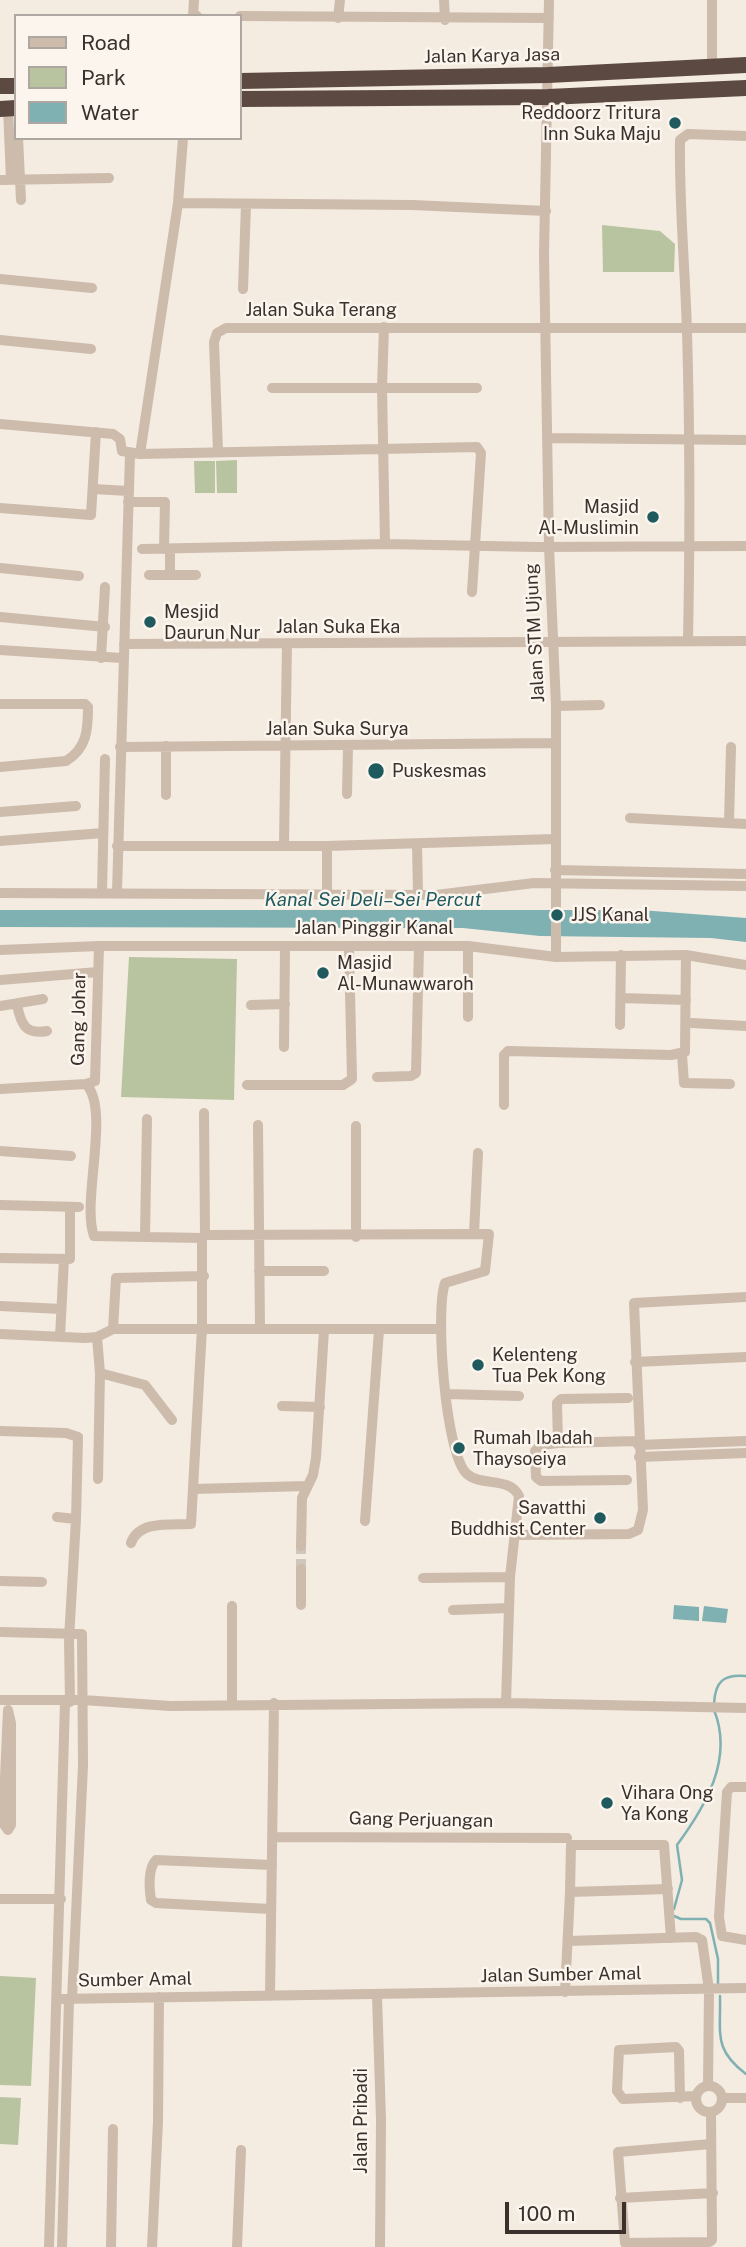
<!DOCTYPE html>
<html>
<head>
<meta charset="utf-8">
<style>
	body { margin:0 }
	#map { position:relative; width:746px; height:2247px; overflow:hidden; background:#f4ebe1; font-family:"Public Sans",sans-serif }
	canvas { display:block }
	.legend { position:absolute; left:14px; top:14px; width:228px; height:126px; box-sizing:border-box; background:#fbf5ee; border:2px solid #aea6a0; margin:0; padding:9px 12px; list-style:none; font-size:21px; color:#3b302b }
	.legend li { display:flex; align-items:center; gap:14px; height:35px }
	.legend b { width:35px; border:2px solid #aea6a0 }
	.scale { position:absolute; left:505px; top:2202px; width:121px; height:32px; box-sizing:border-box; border:4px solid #3b302b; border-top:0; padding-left:9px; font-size:21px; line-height:24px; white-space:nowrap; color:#3b302b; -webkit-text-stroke:5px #fbf5ee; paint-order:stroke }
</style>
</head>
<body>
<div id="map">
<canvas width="746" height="2247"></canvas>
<ul class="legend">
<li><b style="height:9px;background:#cdbbac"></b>Road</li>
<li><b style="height:19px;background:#b8c4a0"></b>Park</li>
<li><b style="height:19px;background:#7fb0b2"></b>Water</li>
</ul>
<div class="scale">100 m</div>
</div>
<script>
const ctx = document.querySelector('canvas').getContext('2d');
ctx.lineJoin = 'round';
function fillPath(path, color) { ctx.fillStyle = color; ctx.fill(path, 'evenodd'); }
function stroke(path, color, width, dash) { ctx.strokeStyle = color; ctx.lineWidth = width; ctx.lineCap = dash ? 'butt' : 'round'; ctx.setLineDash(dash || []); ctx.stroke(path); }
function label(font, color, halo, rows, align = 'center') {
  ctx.font = font + ' "Public Sans",sans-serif'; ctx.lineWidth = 5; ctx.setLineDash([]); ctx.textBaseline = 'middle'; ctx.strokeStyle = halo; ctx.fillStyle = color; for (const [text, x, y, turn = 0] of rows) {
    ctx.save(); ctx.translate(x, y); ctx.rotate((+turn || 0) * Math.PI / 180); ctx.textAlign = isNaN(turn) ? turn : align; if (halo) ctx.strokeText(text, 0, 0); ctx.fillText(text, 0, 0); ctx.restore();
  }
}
fillPath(new Path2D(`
	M 602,225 L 660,231 L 675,244 L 674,272 L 603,272 Z
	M 237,460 L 237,493 L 217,493 L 216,461 Z
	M 194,461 L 215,461 L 215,493 L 195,493 Z
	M 129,957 L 237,959 L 234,1100 L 121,1097 Z
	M 0,1976 L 36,1978 L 31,2086 L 0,2085 Z
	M 0,2097 L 21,2098 L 18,2145 L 0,2144 Z`), '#b8c4a0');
fillPath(new Path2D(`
	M 0,910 L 640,910 L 746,918 L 746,942 L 711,938 L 540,936 L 463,928 L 0,927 Z
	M 674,1605 L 699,1607 L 699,1621 L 673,1619 Z
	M 704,1606 L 728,1609 L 726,1623 L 702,1621 Z`), '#7fb0b2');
stroke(new Path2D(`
	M 714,1704 C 715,1681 724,1674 746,1676
	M 674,1909 L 682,1880 L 677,1845 C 705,1807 734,1759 714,1710
	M 674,1916 L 681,1919 L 706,1919 L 710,1923 L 718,1959 L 718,1984
	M 720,1996 C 721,2034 713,2049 746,2074`), '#7fb0b2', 2.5);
stroke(new Path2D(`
	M 301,1569 L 301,1546`), '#cfc6bd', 10, [10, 5]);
stroke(new Path2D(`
	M 194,0 L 193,16 L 197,16
	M 444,0 L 445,20
	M 549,0 L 544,254 L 549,547 L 556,706 L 556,957
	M 240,16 L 549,18
	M 338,18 L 340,0
	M 712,66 L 712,0
	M 8,108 L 11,180
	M 18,138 L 21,200
	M 0,180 L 109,178
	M 178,203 L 412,205 L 546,211
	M 0,279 L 92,288
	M 243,289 L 246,205
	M 384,327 L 382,388 L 385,544
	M 0,340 L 91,349
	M 272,388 L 477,388
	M 0,424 L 113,434 L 120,439 L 122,451 L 140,454 L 477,447 L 481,453 L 472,592
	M 548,438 L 746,440
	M 218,452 L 214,342 L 217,333 L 226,328 L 746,328
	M 140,454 L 178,203 L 183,138
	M 94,489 L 128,491
	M 128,502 L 165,502 L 164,549
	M 0,508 L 91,515 L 96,432
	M 142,549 L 385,544 L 538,547 L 746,546
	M 170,549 L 170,575
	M 0,568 L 79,576
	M 149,575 L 196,575
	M 0,617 L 105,627
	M 688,641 C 690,538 690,434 687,331 C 685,267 679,204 680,140 L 688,134 L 746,136
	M 124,644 L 746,641
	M 0,650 L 122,658
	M 101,658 L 105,587
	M 0,704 L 85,704 L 88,707 C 88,730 87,748 66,761 L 0,767
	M 556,706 L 600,705
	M 120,747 L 554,743
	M 347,794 L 348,747
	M 166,795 L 166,746
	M 0,812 L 76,806
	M 630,818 L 746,824
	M 729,822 L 731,747
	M 0,841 L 103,833
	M 284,844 L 287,643
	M 417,844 L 418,894
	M 117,846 L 327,846 L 554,839
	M 327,846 L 327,895
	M 555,870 L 746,874
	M 102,892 L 105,759
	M 117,892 L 130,454
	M 0,893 L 436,895 L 534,883 L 746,886
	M 468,946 L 468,1017
	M 0,950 L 99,946 L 468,946 L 556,957 L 686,955 L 746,965
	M 0,980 L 98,972
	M 621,998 L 686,1000
	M 17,1005 C 21,1024 25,1035 47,1031
	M 251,1005 L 285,1004
	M 0,1006 L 43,999
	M 692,1023 L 746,1026
	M 620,1025 L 621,955
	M 284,1047 L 285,946
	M 682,1055 L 684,1083 L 730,1084
	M 377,1077 L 411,1076 L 416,1073 L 419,946
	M 86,1084 C 111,1110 81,1201 94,1236 L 202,1238 L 205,1235 L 489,1234 L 485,1271 L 445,1283 C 435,1310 445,1455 467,1474 C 482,1487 509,1476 519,1496 L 510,1577 L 506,1703
	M 247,1085 L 343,1085 L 352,1079 L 349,947
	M 0,1089 L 86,1084 L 95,1081 L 99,946
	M 504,1105 L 504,1055 L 508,1051 L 671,1055 L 685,1052 L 686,955
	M 204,1113 L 205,1235
	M 258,1125 L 260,1329
	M 0,1151 L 71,1156
	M 0,1205 L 79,1207
	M 474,1233 L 478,1153
	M 145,1237 L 147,1119
	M 356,1237 L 356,1126
	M 0,1258 L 70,1259 L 70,1207
	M 259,1271 L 324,1271
	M 0,1306 L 61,1309
	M 113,1329 L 116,1278 L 204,1276
	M 0,1334 L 85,1338 L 97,1337 L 113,1329 L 441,1329
	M 60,1337 L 64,1259
	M 97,1337 L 100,1373 L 98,1479
	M 635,1362 L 746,1357
	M 100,1373 L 145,1385 L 172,1420
	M 447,1394 L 519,1396
	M 628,1398 L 561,1399 L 557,1403 L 558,1443 L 638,1441
	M 282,1406 L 320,1407
	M 0,1431 L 66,1433 L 78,1437 L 76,1519
	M 558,1443 L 541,1445 L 535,1451 L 536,1477 L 541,1481 L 627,1480
	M 638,1445 L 746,1441
	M 639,1457 L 746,1453
	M 193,1489 L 307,1486
	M 57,1517 L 76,1519 L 69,1639 L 70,1702
	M 365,1521 L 379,1330
	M 515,1535 L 629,1534 L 638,1530 L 643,1510 L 634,1303 L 746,1297
	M 131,1543 C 139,1520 171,1525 191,1524 L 202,1328 L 202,1238
	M 301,1546 L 302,1498 L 313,1475 L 316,1458 L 324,1330
	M 301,1569 L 301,1605
	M 423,1578 L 510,1577
	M 0,1581 L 42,1582
	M 453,1610 L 509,1608
	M 0,1632 L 82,1634 L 83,1765 L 72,1999
	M 0,1700 L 83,1700 L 170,1706 L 506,1703 L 746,1708
	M 232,1705 L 232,1606
	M 8,1710 L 11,1723 L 11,1825 L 8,1830 L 3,1823 Z
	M 746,1787 L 731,1787 L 727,1792 L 719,1917 L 722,1936 L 746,1940
	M 273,1837 L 567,1838
	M 570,1892 L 571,1845 L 664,1845 L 671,1938
	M 0,1899 L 61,1899
	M 270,1909 L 156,1903 L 151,1900 C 149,1888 148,1868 156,1860 L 272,1865
	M 568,1941 L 696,1937 L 702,1940 L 709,1990 L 708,2086
	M 565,1992 L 570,1892 L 668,1889
	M 270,1996 L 274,1703
	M 377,1996 L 381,2120 L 380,2247
	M 58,1999 L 746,1988
	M696 2099a13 13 0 1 1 26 0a13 13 0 1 1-26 0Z
	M 680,2098 L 679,2051 L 676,2047 L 619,2050 L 617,2091 L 623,2099 L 696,2096
	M 723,2098 L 746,2098
	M 711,2112 L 712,2240 L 709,2242 L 625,2243 L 618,2152 L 711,2144
	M 620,2198 L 713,2193
	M 49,2247 L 65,1702
	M 62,2247 L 69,1999
	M 111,2247 L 113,2129
	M 152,2247 L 158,2121 L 159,1997
	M 237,2247 L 241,2150`), '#cdbbac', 10);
stroke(new Path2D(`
	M 240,81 L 548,75 L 746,65
	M 0,86 L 16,86
	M 240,99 L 548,97 L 746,88
	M 0,109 L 16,108`), '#5c4a42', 16);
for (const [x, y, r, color] of [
	[675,123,7,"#1f5a5e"],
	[653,517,7,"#1f5a5e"],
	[150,622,7,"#1f5a5e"],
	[376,771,9,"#1f5a5e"],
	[557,915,7,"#1f5a5e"],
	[323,973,7,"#1f5a5e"],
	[478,1365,7,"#1f5a5e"],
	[459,1448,7,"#1f5a5e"],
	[600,1518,7,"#1f5a5e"],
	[607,1803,7,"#1f5a5e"]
]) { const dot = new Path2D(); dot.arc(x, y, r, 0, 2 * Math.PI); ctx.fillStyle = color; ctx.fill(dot); stroke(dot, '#fbf5ee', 2.5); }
label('18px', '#3b302b', '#fbf5ee', [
	["Jalan Karya Jasa",492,56,-1],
	["Jalan Suka Terang",321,310],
	["Jalan Suka Eka",338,627],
	["Jalan STM Ujung",535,633,-93],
	["Jalan Suka Surya",337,729],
	["Jalan Pinggir Kanal",374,928],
	["Gang Johar",79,1019,-89],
	["Gang Perjuangan",421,1820,1],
	["Jalan Sumber Amal",561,1975,-1],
	["Sumber Amal",135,1980,-1],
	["Jalan Pribadi",361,2121,-90]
]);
label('18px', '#3b302b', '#fbf5ee', [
	["Reddoorz Tritura",661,113,"right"],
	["Inn Suka Maju",661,134,"right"],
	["Masjid",639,507,"right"],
	["Al-Muslimin",639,528,"right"],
	["Mesjid",164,612],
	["Daurun Nur",164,633],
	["Puskesmas",392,771],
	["JJS Kanal",571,915],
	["Masjid",337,963],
	["Al-Munawwaroh",337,984],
	["Kelenteng",492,1355],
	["Tua Pek Kong",492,1376],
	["Rumah Ibadah",473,1438],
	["Thaysoeiya",473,1459],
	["Savatthi",586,1508,"right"],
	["Buddhist Center",586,1529,"right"],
	["Vihara Ong",621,1793],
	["Ya Kong",621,1814]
], 'left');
label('italic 19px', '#1f5a5e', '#fbf5ee', [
	["Kanal Sei Deli–Sei Percut",373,900]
]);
</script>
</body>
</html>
